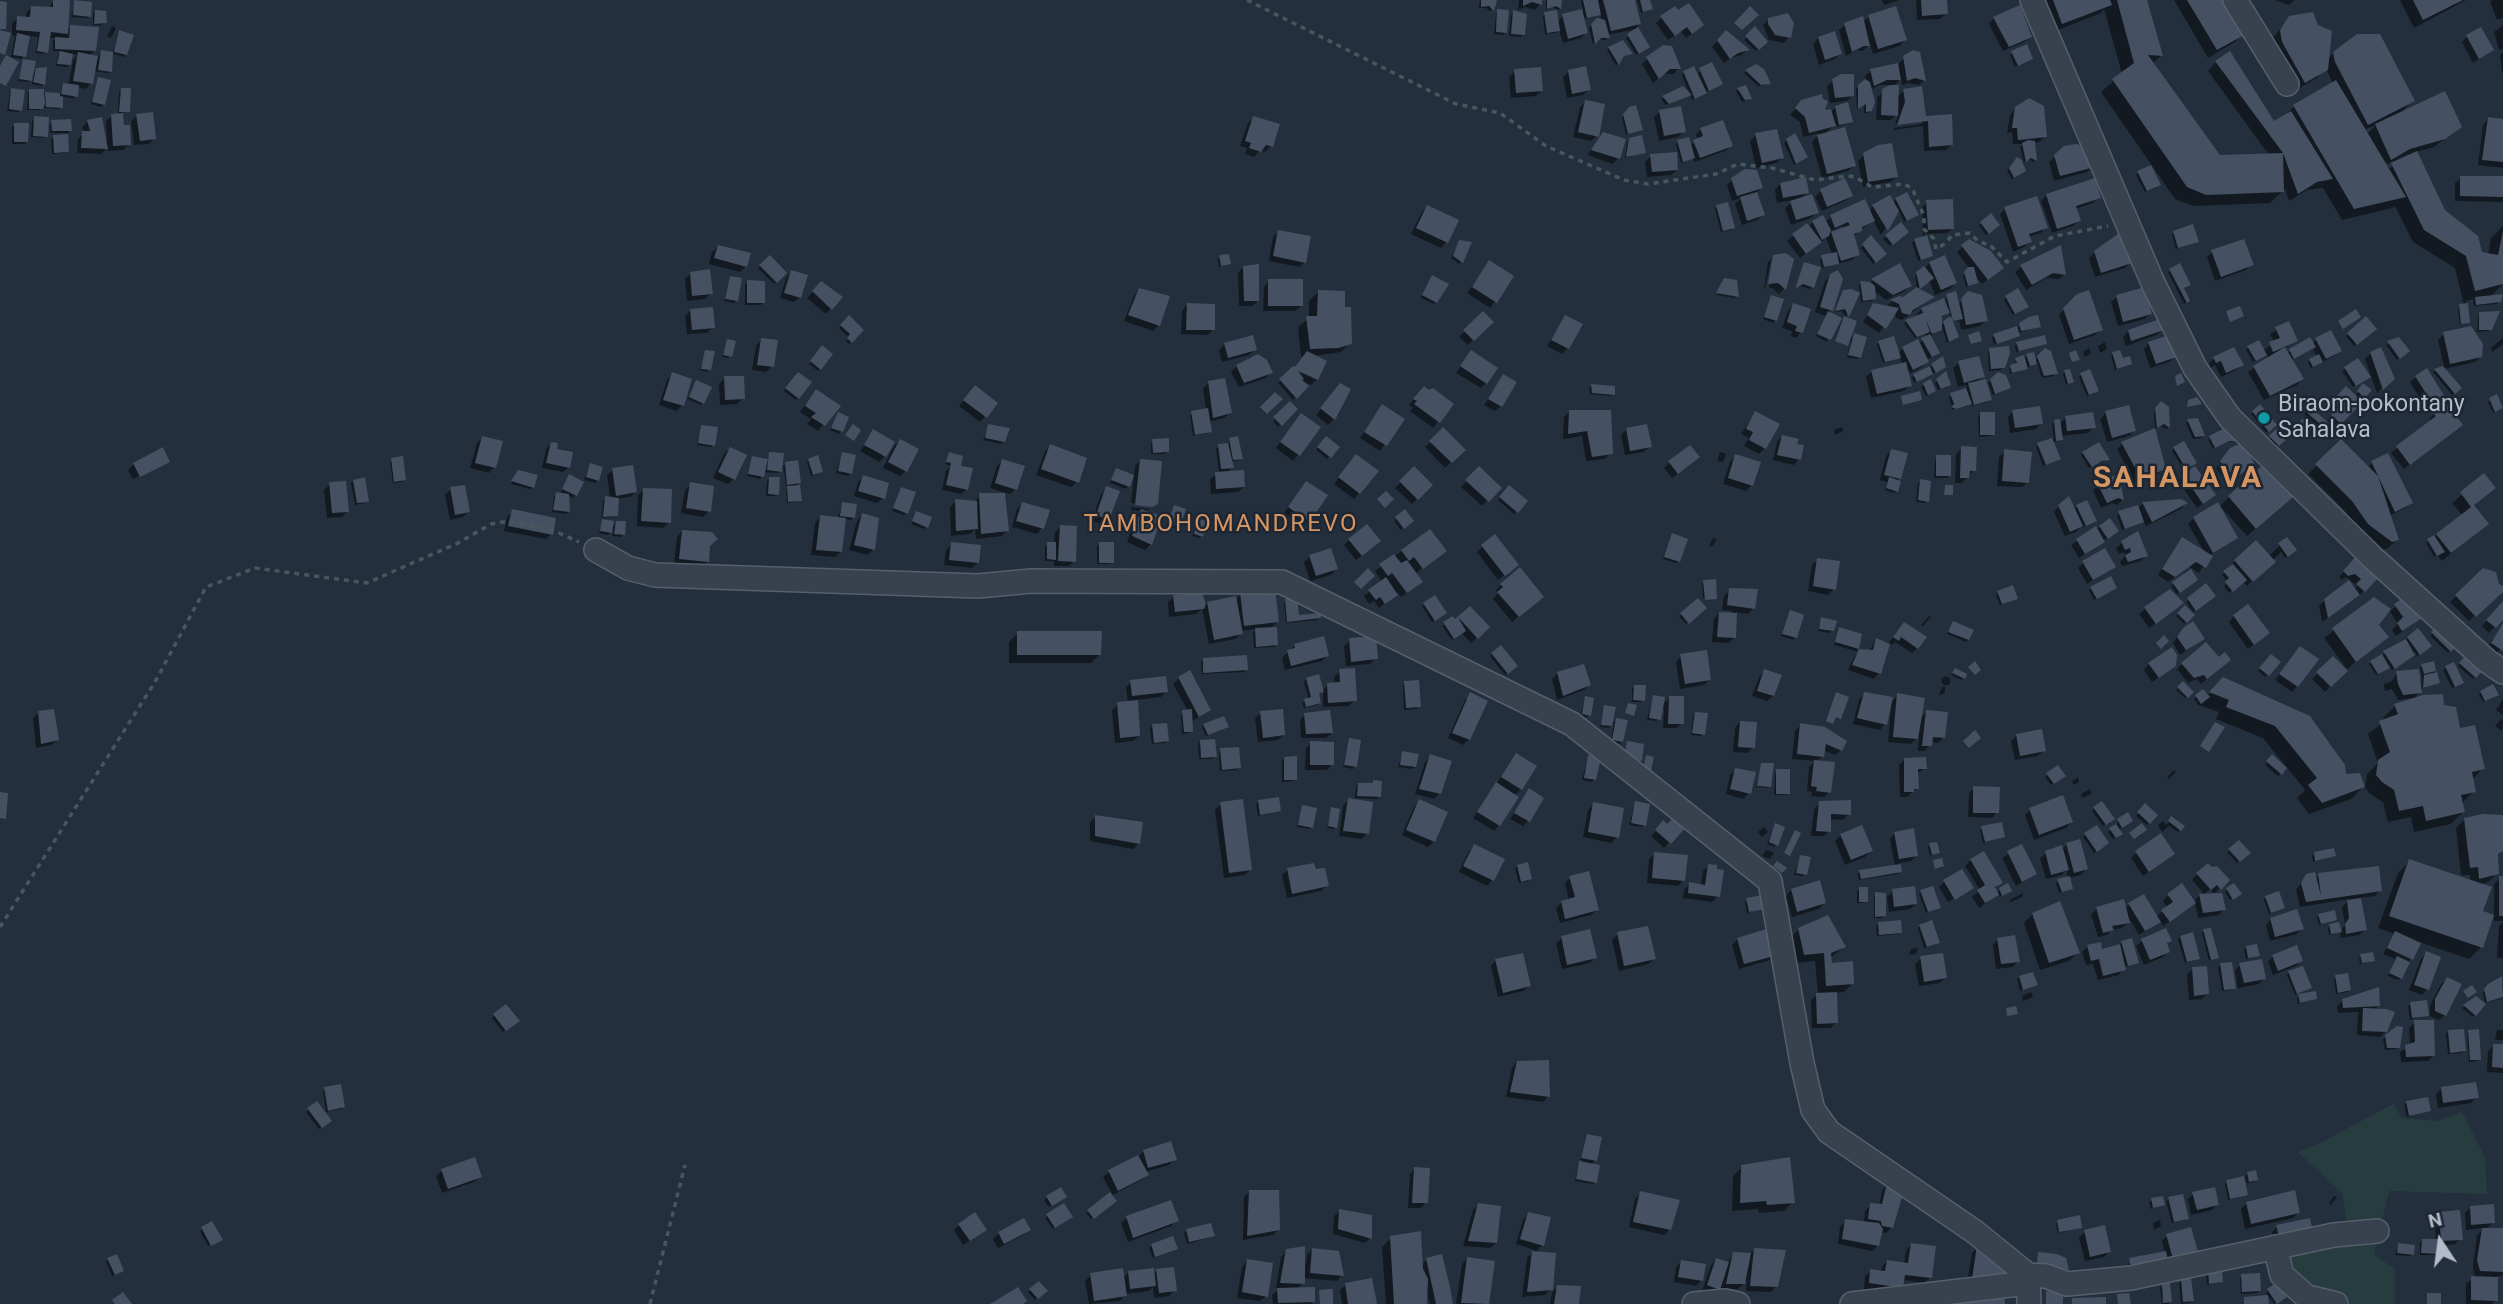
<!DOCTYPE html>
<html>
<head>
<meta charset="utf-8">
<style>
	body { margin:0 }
	#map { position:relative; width:2503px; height:1304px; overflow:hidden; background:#242f3e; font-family:Roboto,sans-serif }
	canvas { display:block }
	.north { position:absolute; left:2405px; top:1206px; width:70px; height:70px; -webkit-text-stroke:5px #1d2633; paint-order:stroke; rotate:347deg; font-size:19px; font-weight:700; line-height:28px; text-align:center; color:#b4bcc9 }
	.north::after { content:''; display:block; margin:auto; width:24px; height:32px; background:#b4bcc9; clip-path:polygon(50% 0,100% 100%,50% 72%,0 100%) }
</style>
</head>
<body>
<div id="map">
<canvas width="2503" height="1304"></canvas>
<div class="north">N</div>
</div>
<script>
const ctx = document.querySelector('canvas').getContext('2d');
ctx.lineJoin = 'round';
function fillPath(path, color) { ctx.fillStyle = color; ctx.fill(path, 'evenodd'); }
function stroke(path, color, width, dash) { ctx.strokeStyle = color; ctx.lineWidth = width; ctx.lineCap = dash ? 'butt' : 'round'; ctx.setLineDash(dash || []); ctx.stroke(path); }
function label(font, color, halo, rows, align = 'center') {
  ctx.font = font + ' Roboto,sans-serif'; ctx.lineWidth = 5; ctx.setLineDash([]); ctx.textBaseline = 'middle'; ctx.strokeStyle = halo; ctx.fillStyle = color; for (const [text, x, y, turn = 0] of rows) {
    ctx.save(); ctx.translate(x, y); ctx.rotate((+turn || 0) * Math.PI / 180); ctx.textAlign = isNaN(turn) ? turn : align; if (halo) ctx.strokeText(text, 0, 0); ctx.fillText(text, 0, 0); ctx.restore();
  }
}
fillPath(new Path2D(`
	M 2393,1104 L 2402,1118 L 2437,1121 L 2462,1112 L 2485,1157 L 2487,1194 L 2389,1191 L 2374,1255 L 2395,1269 L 2395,1304 L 2295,1304 L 2299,1292 L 2253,1254 L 2348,1236 L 2343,1194 L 2298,1152 L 2320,1143 Z`), '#263c3f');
fillPath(new Path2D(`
	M 54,0 L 66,32 L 71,26 L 95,50 L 89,56 L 98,58 L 101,52 L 111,71 L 108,73 L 93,71 L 91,83 L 86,89 L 77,87 L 74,99 L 61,96 L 61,107 L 59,109 L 44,108 L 44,105 L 39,110 L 27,110 L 28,93 L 30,90 L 60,94 L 62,87 L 68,86 L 73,61 L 67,67 L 56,66 L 58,55 L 63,51 L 53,51 L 53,41 L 57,38 L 49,38 L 44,54 L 36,53 L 38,37 L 28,36 L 22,59 L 11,57 L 15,36 L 12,35 L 12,23 L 18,18 L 26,18 L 26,13 L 32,7 L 48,9 ZM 71,54 L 78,55 L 69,64 Z
	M 1480,0 L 1495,0 L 1492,10 L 1490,11 L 1486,8 L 1479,8 Z
	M 1519,0 L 1541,0 L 1540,4 L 1535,10 L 1525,7 L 1518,10 Z
	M 1546,0 L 1560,0 L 1560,8 L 1558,10 L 1553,7 L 1546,10 Z
	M 1581,0 L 1634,0 L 1639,24 L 1636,29 L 1607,35 L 1606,40 L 1597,39 L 1593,44 L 1589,28 L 1597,20 L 1602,21 L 1600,13 L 1597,16 L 1583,19 L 1586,33 L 1581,38 L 1563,43 L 1559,30 L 1556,33 L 1545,34 L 1543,16 L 1545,14 L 1557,22 L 1563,16 L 1583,11 Z
	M 1637,0 L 1649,0 L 1651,8 L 1641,13 Z
	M 1882,0 L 1900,0 L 1884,5 Z
	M 1916,0 L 1945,0 L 1946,13 L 1940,19 L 1917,20 Z
	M 2041,0 L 2146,0 L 2161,56 L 2152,64 L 2219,157 L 2269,155 L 2208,71 L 2216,62 L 2274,124 L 2294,107 L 2333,83 L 2326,69 L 2317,78 L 2296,90 L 2271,40 L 2290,17 L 2327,59 L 2334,53 L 2412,101 L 2400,114 L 2460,127 L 2434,147 L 2416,152 L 2444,211 L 2481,254 L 2488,255 L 2491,238 L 2503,226 L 2503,284 L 2490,297 L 2499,301 L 2497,304 L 2474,306 L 2473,299 L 2466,301 L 2468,322 L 2460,325 L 2458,308 L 2464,305 L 2455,268 L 2413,242 L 2395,206 L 2392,208 L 2342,220 L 2323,188 L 2307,190 L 2289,201 L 2285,189 L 2270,203 L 2194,206 L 2175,199 L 2101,92 L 2122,74 L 2104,9 L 2101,13 L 2053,32 ZM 2376,125 L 2367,134 L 2364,130 ZM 2409,154 L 2410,156 L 2387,170 L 2385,165 Z
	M 2174,0 L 2224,0 L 2244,33 L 2235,42 L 2208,58 Z
	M 2275,0 L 2294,0 L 2289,5 Z
	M 2400,0 L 2466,0 L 2414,28 Z
	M 2492,0 L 2503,0 L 2503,18 L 2497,20 L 2490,2 Z
	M 75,2 L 89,16 L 87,18 L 71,17 Z
	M 95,11 L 105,22 L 102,25 L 93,25 L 93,14 Z
	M 1498,11 L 1505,32 L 1503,35 L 1494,34 L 1496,14 Z
	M 1513,12 L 1523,34 L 1521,37 L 1509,36 L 1511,15 Z
	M 1869,16 L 1905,40 L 1899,46 L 1873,54 L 1870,44 L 1863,51 L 1857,50 L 1846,56 L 1839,30 L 1845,25 L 1863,22 Z
	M 1662,17 L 1697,30 L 1686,38 L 1681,31 L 1668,40 L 1656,23 Z
	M 1994,18 L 2030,37 L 2024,42 L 2003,51 L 1989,24 Z
	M 1769,20 L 1789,37 L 1784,43 L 1769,40 L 1763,25 Z
	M 2503,25 L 2503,49 L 2499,50 L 2494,32 Z
	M 112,26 L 116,28 L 111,38 L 107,36 Z
	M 1755,29 L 1766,42 L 1756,51 L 1744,40 Z
	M 1637,30 L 1645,49 L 1636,55 L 1626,38 Z
	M 119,32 L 126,54 L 124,57 L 111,53 L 113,53 Z
	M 2467,37 L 2492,50 L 2473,63 L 2462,42 Z
	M 1720,38 L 1747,50 L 1742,55 L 1731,58 L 1724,63 L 1712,47 Z
	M 1818,38 L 1840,54 L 1835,59 L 1819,65 L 1813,44 Z
	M 1609,48 L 1630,54 L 1621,57 L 1616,66 L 1607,50 Z
	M 2503,52 L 2503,72 L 2502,73 L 2500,55 Z
	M 2012,53 L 2031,59 L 2015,67 L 2010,55 Z
	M 1904,58 L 1924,80 L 1919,85 L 1908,83 L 1902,85 L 1901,78 L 1893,87 L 1897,97 L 1904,90 L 1925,118 L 1951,145 L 1946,150 L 1924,151 L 1923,126 L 1893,130 L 1894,128 L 1922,124 L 1922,120 L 1895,124 L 1899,112 L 1891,120 L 1876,120 L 1877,97 L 1893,85 L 1880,85 L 1870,90 L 1871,110 L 1868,113 L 1864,113 L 1864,104 L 1857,109 L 1856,89 L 1866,81 L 1865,76 L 1871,71 L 1898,65 Z
	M 1647,59 L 1679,68 L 1674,74 L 1663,74 L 1653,83 L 1642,64 Z
	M 24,61 L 31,76 L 37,70 L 44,84 L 42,86 L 32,84 L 33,77 L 28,82 L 18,81 Z
	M 1712,64 L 1721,84 L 1692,100 L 1682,75 L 1684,73 L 1696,74 Z
	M 1755,66 L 1768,83 L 1766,85 L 1758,86 L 1744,73 Z
	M 1515,71 L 1542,90 L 1536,96 L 1511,98 L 1509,77 Z
	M 1569,71 L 1589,89 L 1583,95 L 1567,98 L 1563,77 Z
	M 98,79 L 103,104 L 101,107 L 91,104 Z
	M 1833,81 L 1852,95 L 1847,101 L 1830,103 L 1827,86 Z
	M 1738,89 L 1750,99 L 1742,102 L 1736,91 Z
	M 12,90 L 21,110 L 18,112 L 7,111 L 10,92 Z
	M 122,90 L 128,111 L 121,113 L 122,127 L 129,144 L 124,150 L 108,151 L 108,147 L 101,154 L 77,153 L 78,139 L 84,133 L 82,127 L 88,121 L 105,142 L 107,141 L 106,121 L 112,116 L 118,115 L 119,92 Z
	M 1689,95 L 1666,105 L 1661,99 L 1663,97 Z
	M 1822,101 L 1822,113 L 1833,110 L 1836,107 L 1851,122 L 1837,127 L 1836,123 L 1825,134 L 1854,166 L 1848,171 L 1822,178 L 1812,142 L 1820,133 L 1803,137 L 1800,122 L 1790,115 L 1796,108 Z
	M 1585,102 L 1597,136 L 1591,141 L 1573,137 L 1580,107 Z
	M 2016,108 L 2045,137 L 2039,142 L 2034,143 L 2036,160 L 2034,162 L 2028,159 L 2024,162 L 2020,147 L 2024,144 L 2013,144 L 2012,132 L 2007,133 L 2010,115 Z
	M 1630,109 L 1641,129 L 1626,135 L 1622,118 Z
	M 1660,112 L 1684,131 L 1678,137 L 1659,141 L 1654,117 Z
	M 137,116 L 154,138 L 149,144 L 134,145 L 131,121 Z
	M 35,118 L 46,136 L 44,138 L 31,137 L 32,121 Z
	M 1253,118 L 1271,146 L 1265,152 L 1260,150 L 1254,157 L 1245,154 L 1247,148 L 1240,146 L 1248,123 Z
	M 2488,119 L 2503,121 L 2503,168 L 2478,165 L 2483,125 Z
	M 52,122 L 70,130 L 68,133 L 50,133 L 50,124 Z
	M 15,125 L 27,142 L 24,144 L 12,144 L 12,127 Z
	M 1701,129 L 1731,146 L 1725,151 L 1694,162 L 1693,158 L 1681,163 L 1676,144 L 1678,142 L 1690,146 L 1698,140 L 1696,135 Z
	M 1604,134 L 1618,158 L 1613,164 L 1587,155 Z
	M 1756,135 L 1782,158 L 1776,163 L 1756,168 L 1750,141 Z
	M 54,137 L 68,151 L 65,153 L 52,154 L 51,139 Z
	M 1630,139 L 1644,152 L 1625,158 L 1627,142 Z
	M 1787,140 L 1804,159 L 1794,165 L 1784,143 Z
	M 2065,148 L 2093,167 L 2087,172 L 2054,181 L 2049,162 Z
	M 1864,155 L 1896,177 L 1890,182 L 1863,187 L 1858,161 Z
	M 1651,156 L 1677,170 L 1671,175 L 1647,177 L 1645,162 Z
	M 2017,159 L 2024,162 L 2021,173 L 2012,179 L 2007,171 Z
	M 2138,173 L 2157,187 L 2145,192 L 2136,175 Z
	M 2461,178 L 2503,178 L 2503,202 L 2455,201 L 2455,183 Z
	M 1733,179 L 1761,188 L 1756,193 L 1763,215 L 1757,220 L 1742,225 L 1735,204 L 1742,198 L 1732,201 L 1727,185 Z
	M 1780,184 L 1807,192 L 1800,199 L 1817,212 L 1811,218 L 1791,225 L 1785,208 L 1794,200 L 1777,203 L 1775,190 Z
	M 1821,191 L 1851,196 L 1845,201 L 1822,211 L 1815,197 Z
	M 2047,195 L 2099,197 L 2093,203 L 2075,209 L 2079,221 L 2073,226 L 2052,233 L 2041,201 Z
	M 1896,199 L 1915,217 L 1904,222 L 1898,209 L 1881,235 L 1873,220 L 1854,236 L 1858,254 L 1852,260 L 1822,268 L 1820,259 L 1832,254 L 1826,238 L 1800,258 L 1787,241 L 1807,225 L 1812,233 L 1814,232 L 1810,225 L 1813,222 L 1825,222 L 1831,217 L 1868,212 L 1873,206 L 1892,203 ZM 1843,226 L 1844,229 L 1832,233 L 1831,231 Z
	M 1927,202 L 1953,228 L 1947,233 L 1925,234 L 1931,256 L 1918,261 L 1912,242 L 1923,238 L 1922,208 Z
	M 1427,207 L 1457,221 L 1446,242 L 1441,248 L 1411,234 L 1422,212 Z
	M 1717,207 L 1733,227 L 1731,230 L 1721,232 L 1715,209 Z
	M 2005,209 L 2046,227 L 2041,233 L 2028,237 L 2030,242 L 2024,247 L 2013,252 L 2000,214 Z
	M 1991,215 L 1998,225 L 1986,235 L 1979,225 Z
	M 1901,224 L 1907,232 L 1890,246 L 1883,239 Z
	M 1279,232 L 1305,262 L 1299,267 L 1269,261 L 1273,237 Z
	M 2174,232 L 2197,241 L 2176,249 L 2172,235 Z
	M 1871,238 L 1885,253 L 1873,264 L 1861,248 Z
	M 1969,241 L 1996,273 L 1982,284 L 1974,274 L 1976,282 L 1966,287 L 1963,276 L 1969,268 L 1957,252 Z
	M 1460,242 L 1461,262 L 1459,264 L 1451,258 Z
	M 718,247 L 746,266 L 740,272 L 709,264 L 712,252 Z
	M 2060,247 L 2065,274 L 2059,279 L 2046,278 L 2026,290 L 2015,272 L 2021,267 Z
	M 2095,252 L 2130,262 L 2125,268 L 2095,277 L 2089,258 Z
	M 2212,252 L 2251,264 L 2246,270 L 2215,281 L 2207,257 Z
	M 1774,256 L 1792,260 L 1784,289 L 1779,294 L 1772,288 L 1769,288 L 1774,259 L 1772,259 Z
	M 770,257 L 785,273 L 774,284 L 758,268 Z
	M 1220,257 L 1229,263 L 1219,267 L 1218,259 Z
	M 1771,260 L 1765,289 L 1764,289 L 1768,262 Z
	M 1489,263 L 1512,277 L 1490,308 L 1467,293 Z
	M 1930,263 L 1955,283 L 1950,289 L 1935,295 L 1929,280 L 1917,289 L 1932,298 L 1902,320 L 1896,318 L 1895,312 L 1879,333 L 1863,322 L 1874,305 L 1886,307 L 1891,302 L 1899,298 L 1903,299 L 1917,289 L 1915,276 Z
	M 1804,264 L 1813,287 L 1810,289 L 1800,286 L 1795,289 Z
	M 1899,265 L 1910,286 L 1905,291 L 1886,300 L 1873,290 L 1874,298 L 1872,301 L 1861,302 L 1859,285 L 1861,282 L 1869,283 Z
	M 1243,267 L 1258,301 L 1252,306 L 1239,306 L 1238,273 Z
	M 2171,270 L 2187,287 L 2182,289 L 2188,301 L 2184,304 L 2168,272 Z
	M 791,272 L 800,297 L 794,302 L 780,298 L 786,278 Z
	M 691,273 L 711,293 L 705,299 L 687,301 L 685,279 Z
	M 1831,275 L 1831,310 L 1828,313 L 1827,342 L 1816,336 L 1826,316 L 1815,312 L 1825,281 Z
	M 730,277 L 736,300 L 734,303 L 724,301 Z
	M 1430,280 L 1436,302 L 1434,304 L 1421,298 Z
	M 1725,280 L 1737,296 L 1735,298 L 1717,295 Z
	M 1269,281 L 1301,306 L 1295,311 L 1263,311 L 1264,287 Z
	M 748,282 L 763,302 L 761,305 L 745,305 L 745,285 Z
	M 821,283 L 840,298 L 826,314 L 807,298 Z
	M 1139,290 L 1159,325 L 1153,331 L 1124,321 L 1134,296 Z
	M 1318,292 L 1343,309 L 1350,343 L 1341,352 L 1314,356 L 1317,379 L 1311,385 L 1300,380 L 1306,386 L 1293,400 L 1278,383 L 1293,371 L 1304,357 L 1301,357 L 1298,327 L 1309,318 L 1309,301 Z
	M 1844,292 L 1858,294 L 1845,318 L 1848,341 L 1854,335 L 1860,357 L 1858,359 L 1847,357 L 1851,340 L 1848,344 L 1835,339 L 1842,320 L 1846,317 L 1842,311 L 1835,312 Z
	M 1969,293 L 1986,320 L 1980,326 L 1961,330 L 1959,320 L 1952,322 L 1955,339 L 1947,343 L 1942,327 L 1930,337 L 1936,355 L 1926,360 L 1922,367 L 1910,373 L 1908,369 L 1910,385 L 1904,391 L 1871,398 L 1866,377 L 1872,371 L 1903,364 L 1899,357 L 1883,363 L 1877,345 L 1879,342 L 1898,354 L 1903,348 L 1918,344 L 1926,338 L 1925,334 L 1915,338 L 1904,323 L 1917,317 L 1916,315 L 1922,309 L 1946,300 L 1947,295 L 1958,305 ZM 1949,312 L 1950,319 L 1940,326 L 1940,319 Z
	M 2078,296 L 2101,329 L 2095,335 L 2069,344 L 2059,315 Z
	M 1772,297 L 1775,320 L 1773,323 L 1763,319 Z
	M 2006,297 L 2024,309 L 2013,315 L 2004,300 Z
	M 2117,297 L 2150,313 L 2145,319 L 2118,326 L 2111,302 Z
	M 1187,305 L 1213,329 L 1208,335 L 1181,334 L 1182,311 Z
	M 1793,305 L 1801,332 L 1796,338 L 1791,336 L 1792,331 L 1782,328 L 1788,311 Z
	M 691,310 L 713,327 L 707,333 L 687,334 L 685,316 Z
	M 1483,313 L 1491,322 L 1468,345 L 1459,337 Z
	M 2480,313 L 2491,329 L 2488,331 L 2477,332 L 2478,316 Z
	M 1565,317 L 1567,348 L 1562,354 L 1547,346 Z
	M 849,318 L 862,330 L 849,344 L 846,341 L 849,338 L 839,328 Z
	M 2366,319 L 2374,329 L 2354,346 L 2346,336 Z
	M 2288,323 L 2296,340 L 2284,349 L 2287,353 L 2310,340 L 2312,344 L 2316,340 L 2340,351 L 2334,356 L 2311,368 L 2308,362 L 2317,357 L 2313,349 L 2291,360 L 2302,379 L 2297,385 L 2264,400 L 2248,372 L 2269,358 L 2266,354 L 2253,362 L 2246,350 L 2249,347 L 2263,351 L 2274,342 L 2270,334 Z
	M 2021,325 L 2039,326 L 2018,333 L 2016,337 L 1994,345 L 1992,338 L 1994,335 L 2016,329 Z
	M 2162,330 L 2156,335 L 2126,346 L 2123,337 L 2128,331 Z
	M 2444,334 L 2481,356 L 2475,362 L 2444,369 L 2459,388 L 2452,395 L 2433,372 L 2444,367 L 2438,340 Z
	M 2503,338 L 2503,344 L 2492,352 L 2491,348 Z
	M 2399,339 L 2406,353 L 2397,360 L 2386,345 Z
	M 761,340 L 772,366 L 766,372 L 752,370 L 756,346 Z
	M 727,341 L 731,356 L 728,358 L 722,357 Z
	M 2105,342 L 2107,349 L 2100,353 L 2098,346 Z
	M 2017,343 L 2045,343 L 2016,352 L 2015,346 Z
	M 2149,343 L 2175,357 L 2169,362 L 2150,368 L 2144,349 Z
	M 1225,344 L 1255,350 L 1249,355 L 1222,362 L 1219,350 Z
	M 2089,348 L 2091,353 L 2085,357 L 2083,352 Z
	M 820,350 L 820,369 L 818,371 L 809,364 Z
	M 1990,350 L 2004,367 L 2001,370 L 1989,371 L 1988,352 Z
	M 2045,350 L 2056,373 L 2054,376 L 2042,378 L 2037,362 L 2024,370 L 2010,374 L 2009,369 L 2015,365 L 2016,359 L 2023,359 L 2027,356 L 2035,361 Z
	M 706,352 L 709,369 L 707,372 L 700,370 Z
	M 2371,353 L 2387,384 L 2377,393 L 2365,359 Z
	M 2113,354 L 2122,361 L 2130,364 L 2115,370 L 2111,356 Z
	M 1466,358 L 1486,383 L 1481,388 L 1456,373 Z
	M 2214,358 L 2241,365 L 2236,370 L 2221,377 L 2215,365 L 2210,368 L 2209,364 Z
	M 2357,360 L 2366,379 L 2353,387 L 2342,371 Z
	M 1959,363 L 1983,376 L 1976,383 L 1990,399 L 1988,402 L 1972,406 L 1971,402 L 1967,406 L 1951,410 L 1952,408 L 1949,397 L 1967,389 L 1966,385 L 1958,387 L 1953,368 Z
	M 1932,365 L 1942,369 L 1914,383 L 1912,378 L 1914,375 Z
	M 1237,366 L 1271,372 L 1266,378 L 1239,387 L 1231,372 Z
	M 2065,372 L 2070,383 L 2066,385 L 2063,374 Z
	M 672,374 L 682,405 L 677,411 L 659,405 L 667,380 Z
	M 1945,374 L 1947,387 L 1938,390 L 1935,383 Z
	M 1998,374 L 2009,388 L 1993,395 L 1988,383 Z
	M 2081,375 L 2095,393 L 2087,396 L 2079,377 Z
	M 796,376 L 810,383 L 796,400 L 784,391 Z
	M 1504,376 L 1501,406 L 1495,411 L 1484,405 Z
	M 2416,377 L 2444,398 L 2428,411 L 2410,382 Z
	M 725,378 L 743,398 L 737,404 L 720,405 L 719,384 Z
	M 1209,383 L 1230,413 L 1224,418 L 1208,422 L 1210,431 L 1208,433 L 1193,436 L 1190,415 L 1206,410 L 1203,388 Z
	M 694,385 L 703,403 L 701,405 L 688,399 Z
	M 1924,385 L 1932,393 L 1926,396 L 1921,387 Z
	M 1592,386 L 1613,394 L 1611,396 L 1590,394 L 1589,388 Z
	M 2363,386 L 2364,397 L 2334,428 L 2330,424 L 2324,431 L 2304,414 L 2309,408 L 2326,423 L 2334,413 L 2328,407 L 2346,388 L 2355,396 Z
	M 1349,390 L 1334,419 L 1328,425 L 1316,415 L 1335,391 Z
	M 816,391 L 839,406 L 818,431 L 807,424 L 811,419 L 800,412 Z
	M 970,393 L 985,417 L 980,422 L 959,406 Z
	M 1418,394 L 1452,404 L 1433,428 L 1410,411 L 1413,408 L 1409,405 Z
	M 2496,397 L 2499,410 L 2493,413 L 2488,402 Z
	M 2161,403 L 2167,408 L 2169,427 L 2167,429 L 2160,426 L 2155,429 L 2154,412 Z
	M 1290,404 L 1295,409 L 1278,427 L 1273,421 Z
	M 2259,407 L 2275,425 L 2266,433 L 2251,414 Z
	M 2013,411 L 2041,423 L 2036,429 L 2010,433 L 2008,417 Z
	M 1377,412 L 1402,420 L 1380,451 L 1360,438 Z
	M 1569,412 L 1611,453 L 1605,459 L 1586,461 L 1582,436 L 1563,439 L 1564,417 Z
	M 1756,413 L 1777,424 L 1765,448 L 1759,454 L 1744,446 L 1749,438 L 1741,434 Z
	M 2106,413 L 2134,430 L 2129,436 L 2107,442 L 2100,419 Z
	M 838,414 L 847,418 L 839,434 L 830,430 Z
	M 1980,414 L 1993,434 L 1991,436 L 1979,437 L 1978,417 Z
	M 2434,414 L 2455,430 L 2404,469 L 2391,453 L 2431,422 L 2429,419 Z
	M 2066,417 L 2094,427 L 2088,433 L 2060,436 L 2058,441 L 2052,442 L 2059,459 L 2043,466 L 2036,447 L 2054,439 L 2052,424 L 2055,421 L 2059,424 Z
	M 2303,420 L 2311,426 L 2304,435 L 2296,429 Z
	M 1296,421 L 1319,428 L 1293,461 L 1276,448 Z
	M 2188,421 L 2203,436 L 2201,438 L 2193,439 L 2186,423 Z
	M 989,426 L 1003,442 L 1001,444 L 983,440 Z
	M 702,427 L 713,445 L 711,447 L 697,445 Z
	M 1842,427 L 1843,431 L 1835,435 L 1834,430 Z
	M 1627,429 L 1650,446 L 1644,452 L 1625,455 L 1621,435 Z
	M 1443,430 L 1463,450 L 1445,468 L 1425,447 Z
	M 873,432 L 885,456 L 879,462 L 860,451 Z
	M 2276,432 L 2284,440 L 2276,447 L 2268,440 Z
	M 1782,436 L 1799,459 L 1794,465 L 1773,460 L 1777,442 Z
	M 482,438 L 494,467 L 489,473 L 470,468 L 477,443 Z
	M 1326,438 L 1337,447 L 1327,459 L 1316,450 Z
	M 2210,438 L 2236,441 L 2225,442 L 2213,449 L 2208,440 Z
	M 1230,439 L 1241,459 L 1231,462 L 1232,467 L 1227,473 L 1244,487 L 1238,492 L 1211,494 L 1210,479 L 1219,473 L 1216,448 L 1228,445 Z
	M 900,441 L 906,471 L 900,476 L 883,468 L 894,446 Z
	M 1153,441 L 1168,451 L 1165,454 L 1151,454 L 1151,443 Z
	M 2341,442 L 2367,468 L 2372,463 L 2411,503 L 2405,508 L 2389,516 L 2397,540 L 2388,548 L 2383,550 L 2360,532 L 2344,510 L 2308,474 Z
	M 552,443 L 569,467 L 563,472 L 542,468 L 546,449 Z
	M 2122,444 L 2164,468 L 2158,474 L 2135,483 L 2117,449 Z
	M 1050,446 L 1077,482 L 1071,487 L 1036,475 L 1045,452 Z
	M 1962,448 L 1974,470 L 1962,483 L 1955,483 L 1956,454 Z
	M 2174,448 L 2193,465 L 2184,470 L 2172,451 Z
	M 730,449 L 734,479 L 728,484 L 713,478 L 724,454 Z
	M 1891,451 L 1900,478 L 1896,481 L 1897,491 L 1894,493 L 1885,490 L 1887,482 L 1880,480 L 1886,456 Z
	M 2005,451 L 2028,482 L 2022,487 L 1997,486 L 1999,457 Z
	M 1720,452 L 1726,454 L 1723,462 L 1717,461 Z
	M 2084,453 L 2108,459 L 2089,468 L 2081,455 Z
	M 770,454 L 781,468 L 786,464 L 799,483 L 794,487 L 800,500 L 798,502 L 787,503 L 786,490 L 790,486 L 786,486 L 784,468 L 778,473 L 763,472 L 760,479 L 747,476 L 753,458 L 767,460 Z
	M 842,454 L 851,473 L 848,476 L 836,473 Z
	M 950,454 L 959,467 L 967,489 L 961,494 L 942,490 L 946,471 L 951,466 L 945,464 Z
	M 1736,456 L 1752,485 L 1746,491 L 1723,484 L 1730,462 Z
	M 2225,456 L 2253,465 L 2227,483 L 2216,468 Z
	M 1937,457 L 1949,476 L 1947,478 L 1934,478 L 1935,459 Z
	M 392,460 L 404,480 L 402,482 L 393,483 L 390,462 Z
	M 809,460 L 821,472 L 819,474 L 811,476 L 807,462 Z
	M 168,461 L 164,465 L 164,463 L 133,479 L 128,470 L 134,464 Z
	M 1003,461 L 1016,489 L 1010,494 L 990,488 L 997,466 Z
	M 1140,461 L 1154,506 L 1131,503 L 1135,466 Z
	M 1351,461 L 1359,493 L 1354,499 L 1334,484 Z
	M 1670,462 L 1692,463 L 1672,478 L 1664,468 Z
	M 590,465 L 598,480 L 595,483 L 584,480 Z
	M 1479,468 L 1500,488 L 1482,506 L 1461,487 Z
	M 1414,469 L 1431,485 L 1412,504 L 1395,488 Z
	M 612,470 L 636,492 L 630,497 L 618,499 L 616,515 L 614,517 L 602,518 L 603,500 L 610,499 L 607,475 Z
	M 1116,470 L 1128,486 L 1126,489 L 1110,483 Z
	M 516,474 L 533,487 L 530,489 L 511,484 Z
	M 2118,476 L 2122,500 L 2117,505 L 2112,503 L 2101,508 L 2093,490 L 2098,485 Z
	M 2184,476 L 2208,500 L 2197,508 L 2178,481 Z
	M 2484,476 L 2472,506 L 2477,532 L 2442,561 L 2437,555 L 2434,557 L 2426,543 L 2462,515 L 2452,503 Z
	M 863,477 L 883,498 L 877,503 L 854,496 L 858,483 Z
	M 770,478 L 778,494 L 775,496 L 766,496 L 767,481 Z
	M 567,479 L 582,483 L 573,498 L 568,495 L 569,512 L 566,514 L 552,512 L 554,496 L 560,494 Z
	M 353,481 L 367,501 L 365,503 L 355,505 L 351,483 Z
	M 1921,481 L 1927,501 L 1925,503 L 1916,502 L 1918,483 Z
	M 330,484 L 348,511 L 342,517 L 327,518 L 324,490 Z
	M 691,484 L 709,511 L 703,517 L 681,513 L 685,490 Z
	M 1107,488 L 1108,519 L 1102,524 L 1092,521 L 1101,494 Z
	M 1509,488 L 1525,501 L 1514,514 L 1498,500 Z
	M 451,489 L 468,512 L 463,517 L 450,520 L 445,495 Z
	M 901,489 L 907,513 L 904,515 L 892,511 Z
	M 1301,489 L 1309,520 L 1303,526 L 1284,513 Z
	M 644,490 L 669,522 L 663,528 L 637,526 L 638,495 Z
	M 980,495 L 1007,530 L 1002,536 L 976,539 L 975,529 L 970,534 L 951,536 L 950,507 L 956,501 L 974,503 Z
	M 2229,497 L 2282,505 L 2247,536 L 2220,506 Z
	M 2181,501 L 2185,504 L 2181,509 L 2146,526 L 2143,520 L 2122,530 L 2117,515 L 2137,509 L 2143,503 Z
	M 842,504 L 853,518 L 851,520 L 844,519 L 841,552 L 835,557 L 811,555 L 815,523 L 820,517 L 838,519 Z
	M 1022,504 L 1042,528 L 1037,534 L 1012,527 L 1017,509 Z
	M 2059,506 L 2074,510 L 2077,506 L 2095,521 L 2083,527 L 2082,525 L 2076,532 L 2065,536 L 2054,512 Z
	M 1131,507 L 1150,509 L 1145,512 L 1151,544 L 1145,550 L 1127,542 L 1136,516 L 1141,511 L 1131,510 Z
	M 1175,507 L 1178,526 L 1176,529 L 1166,525 Z
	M 513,511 L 551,534 L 546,539 L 504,531 L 507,517 Z
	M 1405,512 L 1412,521 L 1401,530 L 1394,521 Z
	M 917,513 L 926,527 L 924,529 L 911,524 Z
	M 862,515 L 873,549 L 868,555 L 849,550 L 857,521 Z
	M 2194,518 L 2236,538 L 2209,556 L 2199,573 L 2185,564 L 2187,567 L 2168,582 L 2158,575 L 2182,539 L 2205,553 L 2188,524 Z
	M 603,521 L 611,528 L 616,523 L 623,535 L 621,537 L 612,536 L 613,529 L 608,535 L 599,533 Z
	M 1199,521 L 1202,536 L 1199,538 L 1192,536 Z
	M 2109,521 L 2114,533 L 2079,558 L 2071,545 Z
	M 1060,527 L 1074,561 L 1069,566 L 1054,566 L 1054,561 L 1045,561 L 1045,546 L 1054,544 L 1055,532 Z
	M 682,531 L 709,546 L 708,561 L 702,567 L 674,564 L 677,537 Z
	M 1671,538 L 1678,561 L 1676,563 L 1663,559 Z
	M 1713,538 L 1717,539 L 1713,546 L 1709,546 Z
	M 2286,539 L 2295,550 L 2285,558 L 2281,552 L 2247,586 L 2243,581 L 2229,593 L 2224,586 L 2228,582 L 2222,575 L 2235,561 L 2268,557 Z
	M 1349,540 L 1373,547 L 1356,560 L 1344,545 Z
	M 2122,543 L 2146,555 L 2141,561 L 2122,566 L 2120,562 L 2125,556 L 2124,552 L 2119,554 L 2116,548 Z
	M 952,544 L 977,563 L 972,568 L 944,565 L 946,550 Z
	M 1100,544 L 1112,562 L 1110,564 L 1097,564 L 1097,546 Z
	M 1483,546 L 1511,570 L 1498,580 L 1477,552 Z
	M 1402,551 L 1445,551 L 1415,574 L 1415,587 L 1401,597 L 1398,593 L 1379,608 L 1374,601 L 1369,604 L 1364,596 L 1382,582 L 1375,571 Z
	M 1310,556 L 1336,569 L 1331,575 L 1310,581 L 1304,562 Z
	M 2357,558 L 2377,576 L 2358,597 L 2322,622 L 2319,606 L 2325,600 L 2354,589 L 2357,586 L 2346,577 L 2342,580 L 2339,577 Z
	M 1818,560 L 1834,589 L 1828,595 L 1808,591 L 1812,565 Z
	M 2083,563 L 2113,567 L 2087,584 L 2078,568 Z
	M 2484,570 L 2498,585 L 2503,588 L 2503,591 L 2469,621 L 2450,602 Z
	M 1704,582 L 1715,597 L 1703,598 L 1702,584 Z
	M 2194,582 L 2177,594 L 2171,586 L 2174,584 Z
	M 1501,585 L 1536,602 L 1512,622 L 1493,599 L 1498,593 L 1496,590 Z
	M 2206,586 L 2211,598 L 2193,612 L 2186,602 Z
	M 2091,588 L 2113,590 L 2094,600 L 2089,590 Z
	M 1730,590 L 1754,608 L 1748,614 L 1736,612 L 1734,638 L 1728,643 L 1712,642 L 1714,619 L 1719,613 L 1732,614 L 1733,611 L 1722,610 L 1724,596 Z
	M 2169,591 L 2176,608 L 2149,628 L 2139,614 Z
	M 1998,593 L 2016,598 L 2000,605 L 1996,595 Z
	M 1241,594 L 1277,622 L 1270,629 L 1277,644 L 1274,647 L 1254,648 L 1253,632 L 1257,629 L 1240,631 L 1241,634 L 1235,639 L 1209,644 L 1202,609 L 1196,614 L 1169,617 L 1168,602 L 1174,597 L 1205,604 L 1234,598 L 1235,600 Z
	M 2409,596 L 2423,616 L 2396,636 L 2392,630 L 2398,624 L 2389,610 L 2390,611 Z
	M 2374,599 L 2377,625 L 2386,637 L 2347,669 L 2324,638 Z
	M 1286,600 L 1297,617 L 1319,618 L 1317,620 L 1286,623 L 1284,603 Z
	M 1696,602 L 1704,608 L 1686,624 L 1679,616 Z
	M 2503,603 L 2503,618 L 2489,633 L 2482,626 Z
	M 1424,604 L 1443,615 L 1432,622 L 1422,606 Z
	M 2185,608 L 2193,615 L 2184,624 L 2176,616 Z
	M 1791,612 L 1795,637 L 1793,640 L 1781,636 Z
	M 1929,616 L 1931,617 L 1923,626 L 1921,625 Z
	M 2234,616 L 2262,638 L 2248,649 L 2229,622 Z
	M 1459,618 L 1488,627 L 1471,643 L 1462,633 L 1452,640 L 1442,626 Z
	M 1822,619 L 1832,630 L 1830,633 L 1818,631 Z
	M 1904,624 L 1917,648 L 1912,653 L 1895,642 L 1892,645 L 1889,643 L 1879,673 L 1874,679 L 1848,670 L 1854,657 L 1859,652 L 1834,645 L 1840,629 L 1860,635 L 1857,651 L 1869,651 L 1876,640 L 1887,645 Z
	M 2503,625 L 2503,646 L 2496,655 L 2486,649 Z
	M 1951,626 L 1968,639 L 1966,642 L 1947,634 Z
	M 2436,630 L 2454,647 L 2448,653 L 2430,636 Z
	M 1018,633 L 1100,654 L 1091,663 L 1009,663 L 1009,642 Z
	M 2178,635 L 2202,638 L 2180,655 L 2173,643 Z
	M 2408,638 L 2429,646 L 2417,656 L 2415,652 L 2392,670 L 2389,666 L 2376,675 L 2369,664 Z
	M 1350,640 L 1376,658 L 1370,664 L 1346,666 L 1344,646 Z
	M 1295,645 L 1327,655 L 1322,661 L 1285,670 L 1282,658 Z
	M 1501,647 L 1516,666 L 1505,675 L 1490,656 Z
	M 2295,654 L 2297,686 L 2292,692 L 2275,680 Z
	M 1681,656 L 1710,679 L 1704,685 L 1680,689 L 1676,662 Z
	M 2271,656 L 2278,662 L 2265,677 L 2258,671 Z
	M 2333,658 L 2345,671 L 2325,692 L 2312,679 Z
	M 2465,658 L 2480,671 L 2473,679 L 2458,666 Z
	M 1204,659 L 1246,669 L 1244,672 L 1202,674 L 1201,662 Z
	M 2432,663 L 2438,683 L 2421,689 L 2422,677 L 2420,667 Z
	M 2149,664 L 2168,671 L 2152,682 L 2144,670 Z
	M 2182,664 L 2223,665 L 2201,684 L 2197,679 L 2188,683 L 2177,669 Z
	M 2453,664 L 2460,685 L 2452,688 L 2443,670 Z
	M 1340,671 L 1355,700 L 1349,706 L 1323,707 L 1323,690 L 1328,685 L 1335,684 L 1334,677 Z
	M 1765,671 L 1773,696 L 1767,701 L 1752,696 L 1759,677 Z
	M 1953,672 L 1964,678 L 1961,680 L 1951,675 Z
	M 1558,673 L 1589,685 L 1584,690 L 1557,700 L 1552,679 Z
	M 2397,673 L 2420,692 L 2414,698 L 2398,700 L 2392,689 L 2385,691 L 2384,684 L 2392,681 Z
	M1941.5 681a4.5 4.5 0 1 1 9 0a4.5 4.5 0 1 1-9 0Z
	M 1179,678 L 1209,710 L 1191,722 L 1191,731 L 1189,733 L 1182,734 L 1181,714 L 1188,711 L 1173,684 Z
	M 1306,679 L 1322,691 L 1317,694 L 1320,702 L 1317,705 L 1304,708 L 1302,703 L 1309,700 L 1304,682 Z
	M 2223,679 L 2344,776 L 2363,787 L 2351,799 L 2309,814 L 2297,798 L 2305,790 L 2263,738 L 2216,719 L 2219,712 L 2198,705 L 2194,699 L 2203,691 L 2207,696 Z
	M 1131,682 L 1166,692 L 1161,697 L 1136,700 L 1139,736 L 1133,741 L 1115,743 L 1112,710 L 1118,704 L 1128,703 L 1126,687 Z
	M 1405,683 L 1419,706 L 1417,709 L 1404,710 L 1403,685 Z
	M 2183,683 L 2192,692 L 2185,698 L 2176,690 Z
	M 1635,686 L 1643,700 L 1641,702 L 1632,702 L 1632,689 Z
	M 1942,687 L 1945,687 L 1945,693 L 1939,695 Z
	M 2481,692 L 2494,696 L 2483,702 L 2479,695 Z
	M 1865,694 L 1890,703 L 1898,695 L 1920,718 L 1927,712 L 1944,737 L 1938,743 L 1931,742 L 1925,751 L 1918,751 L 1919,736 L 1911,744 L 1888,742 L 1891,708 L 1889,708 L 1885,724 L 1880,730 L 1853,724 L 1859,699 Z
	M 1471,695 L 1469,739 L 1463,745 L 1448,738 L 1465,700 Z
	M 1653,697 L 1662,705 L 1669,698 L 1682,723 L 1677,728 L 1663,728 L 1664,709 L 1662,708 L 1657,721 L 1647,720 Z
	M 1585,698 L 1589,715 L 1587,717 L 1580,716 Z
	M 2503,699 L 2503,715 L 2496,710 Z
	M 2395,706 L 2442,706 L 2483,768 L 2472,780 L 2474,791 L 2461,804 L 2463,812 L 2451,824 L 2414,832 L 2411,817 L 2388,822 L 2383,802 L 2370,794 L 2365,787 L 2367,774 L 2378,763 L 2368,734 L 2385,721 L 2383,718 Z
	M 1605,707 L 1611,725 L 1617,720 L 1622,741 L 1620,744 L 1611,742 L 1614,722 L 1609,728 L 1600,727 Z
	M 39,712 L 57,740 L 51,745 L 36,748 L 33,718 Z
	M 1261,713 L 1283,735 L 1278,740 L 1258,742 L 1255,718 Z
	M 1305,714 L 1332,733 L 1326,738 L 1301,738 L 1300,720 Z
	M 1695,714 L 1704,734 L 1701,736 L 1691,735 L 1693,716 Z
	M 2501,719 L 2503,721 L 2502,731 L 2495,726 Z
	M 1740,722 L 1753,747 L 1747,753 L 1733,752 L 1735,728 Z
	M 1204,725 L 1224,728 L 1206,736 L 1202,728 Z
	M 1800,725 L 1841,750 L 1835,755 L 1823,750 L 1823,756 L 1816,762 L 1830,792 L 1824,797 L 1811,796 L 1812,792 L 1807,791 L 1809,767 L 1815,761 L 1792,759 L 1795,731 Z
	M 1152,726 L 1167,740 L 1165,743 L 1152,744 L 1150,728 Z
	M 2017,735 L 2044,750 L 2038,756 L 2015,760 L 2011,741 Z
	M 1349,740 L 1355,766 L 1353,769 L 1343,767 Z
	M 1201,741 L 1215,756 L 1212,759 L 1199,759 L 1198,744 Z
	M 1311,743 L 1332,764 L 1327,770 L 1305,770 L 1306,749 Z
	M 1221,750 L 1239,767 L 1236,770 L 1220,771 L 1219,752 Z
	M 1403,753 L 1415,767 L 1412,769 L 1398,767 Z
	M 1516,755 L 1521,789 L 1514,796 L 1499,825 L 1494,831 L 1473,818 Z
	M 1431,756 L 1440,793 L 1434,799 L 1415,794 L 1425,762 Z
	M 1588,757 L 1594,779 L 1592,782 L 1582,780 Z
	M 2272,757 L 2285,768 L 2278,776 L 2265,765 Z
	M 1284,758 L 1296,779 L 1293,781 L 1282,782 L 1282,761 Z
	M 1905,759 L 1925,768 L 1917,774 L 1917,788 L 1907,797 L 1900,797 L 1899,765 Z
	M 1762,765 L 1769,786 L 1767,788 L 1756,787 Z
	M 2057,767 L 2062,778 L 2051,785 L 2045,777 Z
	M 1736,770 L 1749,793 L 1743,799 L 1726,794 L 1730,775 Z
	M 2174,770 L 2176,772 L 2169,779 L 2167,777 Z
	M 1777,771 L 1788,793 L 1786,795 L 1774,795 L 1775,773 Z
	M 2078,777 L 2079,782 L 2073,785 L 2072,781 Z
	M 1374,782 L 1379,797 L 1377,799 L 1355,798 L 1356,787 L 1358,784 L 1371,785 Z
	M 1974,788 L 1997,812 L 1992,818 L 1968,817 L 1969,793 Z
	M 2090,789 L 2092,793 L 2083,798 L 2081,794 Z
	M 1529,791 L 1528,821 L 1523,826 L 1510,819 Z
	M 1348,800 L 1367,833 L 1362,839 L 1339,836 L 1343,806 Z
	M 1420,801 L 1434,841 L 1428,847 L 1402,835 L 1414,807 Z
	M 1259,802 L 1279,811 L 1258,816 L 1256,804 Z
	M 1635,803 L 1644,825 L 1642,827 L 1629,825 Z
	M 1820,803 L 1849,814 L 1843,820 L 1829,819 L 1829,831 L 1824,836 L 1811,836 L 1814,809 Z
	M 1221,804 L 1250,870 L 1245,875 L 1224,878 L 1215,810 Z
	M 1594,804 L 1617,837 L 1611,843 L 1583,837 L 1588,810 Z
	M 2145,806 L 2156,815 L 2147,825 L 2136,816 Z
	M 1303,807 L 1312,827 L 1309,829 L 1297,827 Z
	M 2095,808 L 2111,821 L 2103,826 L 2092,811 Z
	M 1332,809 L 1335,827 L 1333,829 L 1327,828 Z
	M 2030,810 L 2071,822 L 2066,828 L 2034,840 L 2025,815 Z
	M 2127,815 L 2129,823 L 2118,830 L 2121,833 L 2113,839 L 2108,832 L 2117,825 L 2118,821 Z
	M 1096,817 L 1139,843 L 1133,849 L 1090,841 L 1090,822 Z
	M 2503,817 L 2503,850 L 2496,857 L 2497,873 L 2488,882 L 2479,885 L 2481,947 L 2469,959 L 2419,942 L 2401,978 L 2398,980 L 2388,976 L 2395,959 L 2383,954 L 2395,934 L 2378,928 L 2398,873 L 2410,861 L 2470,882 L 2470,875 L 2461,875 L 2456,828 L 2465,819 Z
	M 2171,819 L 2182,826 L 2178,832 L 2169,826 L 2162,832 L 2158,825 L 2163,821 L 2166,825 Z
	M 1663,823 L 1667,826 L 1684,827 L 1664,848 L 1651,836 Z
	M 1764,827 L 1768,832 L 1762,837 L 1758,832 Z
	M 2096,827 L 2105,845 L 2094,853 L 2083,837 Z
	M 1774,828 L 1776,845 L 1774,847 L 1767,844 Z
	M 1982,828 L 2003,837 L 1983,843 L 1980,830 Z
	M 1895,833 L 1917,855 L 1911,861 L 1899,863 L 1900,872 L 1898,874 L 1859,880 L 1858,874 L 1860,872 L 1895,866 L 1890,839 Z
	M 1841,835 L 1871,851 L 1865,857 L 1845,865 L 1835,841 Z
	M 2239,842 L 2248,853 L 2237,863 L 2227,852 Z
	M 2067,844 L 2086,869 L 2081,875 L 2069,878 L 2071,888 L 2059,893 L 2056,883 L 2068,878 L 2066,870 L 2062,875 L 2046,879 L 2040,858 L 2046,853 L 2062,849 Z
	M 1930,845 L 1938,853 L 1930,856 L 1928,847 Z
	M 1475,846 L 1503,860 L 1492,880 L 1487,886 L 1459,872 L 1469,851 Z
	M 2021,846 L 2035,874 L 2016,886 L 2002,858 Z
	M 1766,850 L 1774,853 L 1770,859 L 1762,856 Z
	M 2136,853 L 2168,859 L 2143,876 L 2131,858 Z
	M 1655,854 L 1683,881 L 1678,886 L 1647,883 L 1649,859 Z
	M 2314,854 L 2334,856 L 2313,862 L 2312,856 Z
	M 1800,857 L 1805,874 L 1803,876 L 1794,875 Z
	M 1971,860 L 2001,882 L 1995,888 L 1996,893 L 2007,886 L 2007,893 L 2000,897 L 1998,893 L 1979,908 L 1972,897 L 1980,890 L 1965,866 Z
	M 1517,866 L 1530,879 L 1528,881 L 1519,883 L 1515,869 Z
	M 1709,866 L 1718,896 L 1712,902 L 1683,898 L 1684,890 L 1690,884 L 1701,886 L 1703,871 Z
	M 1288,870 L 1327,885 L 1321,891 L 1287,898 L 1282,875 Z
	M 2197,874 L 2228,880 L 2214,894 L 2210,889 L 2204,894 L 2192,880 Z
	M 2307,875 L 2315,879 L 2319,875 L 2380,890 L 2375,896 L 2360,898 L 2365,930 L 2359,935 L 2341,938 L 2340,931 L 2329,935 L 2328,928 L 2330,926 L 2340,931 L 2345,925 L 2342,907 L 2350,899 L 2300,907 L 2296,890 Z
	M 1570,878 L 1597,910 L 1591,915 L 1560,923 L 1556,908 L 1562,902 L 1569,900 L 1565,883 Z
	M 2500,878 L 2503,878 L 2503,921 L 2494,921 L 2494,884 Z
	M 1944,882 L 1968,890 L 1948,902 L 1939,887 Z
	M 2233,885 L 2238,895 L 2230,900 L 2225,892 Z
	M 1859,889 L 1866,901 L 1864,903 L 1857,903 L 1857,892 Z
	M 1791,890 L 1824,903 L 1819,909 L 1792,917 L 1786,896 Z
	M 1893,891 L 1916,904 L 1910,909 L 1889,912 L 1887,897 Z
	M 1921,892 L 1939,907 L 1926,913 L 1919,894 Z
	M 2023,893 L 2022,897 L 2009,903 L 2011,899 Z
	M 1876,894 L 1884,915 L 1882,918 L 1874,918 L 1874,897 Z
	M 2168,895 L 2193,902 L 2200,895 L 2224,909 L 2219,915 L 2198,918 L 2195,903 L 2163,926 L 2160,921 L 2139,935 L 2127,915 L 2128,923 L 2122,928 L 2111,930 L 2107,935 L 2098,937 L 2091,914 L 2097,909 L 2125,909 L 2129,905 L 2156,917 L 2167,907 L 2163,901 Z
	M 2266,897 L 2283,908 L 2269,914 L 2264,900 Z
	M 1747,900 L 1764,908 L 1747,913 L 1745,902 Z
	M 2033,914 L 2078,952 L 2069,961 L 2040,970 L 2024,923 Z
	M 2319,915 L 2335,919 L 2319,925 L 2317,917 Z
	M 2271,919 L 2302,928 L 2297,934 L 2270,941 L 2266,925 Z
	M 2503,922 L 2503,958 L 2497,958 L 2499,926 Z
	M 1879,924 L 1901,932 L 1898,934 L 1877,936 L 1876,926 Z
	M 1920,926 L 1938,942 L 1935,945 L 1924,948 L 1918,928 Z
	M 1799,929 L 1844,947 L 1830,958 L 1831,965 L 1853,983 L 1844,992 L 1835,993 L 1836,1022 L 1831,1028 L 1812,1028 L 1811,1000 L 1818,994 L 1815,961 L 1796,963 L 1790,938 Z
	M 2204,931 L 2217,957 L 2209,961 L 2202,933 Z
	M 1618,934 L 1654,959 L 1648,964 L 1619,971 L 1612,940 Z
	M 2180,937 L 2198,958 L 2196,960 L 2185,963 L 2178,940 Z
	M 1562,938 L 1595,957 L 1590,963 L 1562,969 L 1556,943 Z
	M 1738,939 L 1776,954 L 1770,960 L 1739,969 L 1732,945 Z
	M 1998,939 L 2018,961 L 2013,967 L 1996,969 L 1993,945 Z
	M 2170,940 L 2166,945 L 2168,951 L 2163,957 L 2144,965 L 2136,946 L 2142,941 Z
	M 2122,943 L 2137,962 L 2124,967 L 2119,975 L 2098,980 L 2093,964 L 2086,965 L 2082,952 L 2088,946 L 2101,951 Z
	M 1918,948 L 1916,954 L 1909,955 L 1911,949 Z
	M 2246,948 L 2258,955 L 2246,959 L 2244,950 Z
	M 2426,953 L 2427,989 L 2422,995 L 2409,990 L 2421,959 Z
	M 2273,956 L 2301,960 L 2296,966 L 2273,975 L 2268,962 Z
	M 2361,956 L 2373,960 L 2360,964 L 2359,958 Z
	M 1921,958 L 1945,978 L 1940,983 L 1919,986 L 1915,964 Z
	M 1496,960 L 1529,986 L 1523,991 L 1498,997 L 1491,966 Z
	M 2221,965 L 2234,988 L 2232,990 L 2222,991 L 2218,967 Z
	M 2240,965 L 2264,978 L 2259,984 L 2238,988 L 2235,970 Z
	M 2193,969 L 2207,994 L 2202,999 L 2189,1000 L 2187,974 Z
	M 2289,973 L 2308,990 L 2295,995 L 2287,975 Z
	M 2020,977 L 2036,985 L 2020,991 L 2017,979 Z
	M 2336,977 L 2350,990 L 2347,992 L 2336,994 L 2334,979 Z
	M 2447,979 L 2445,1015 L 2439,1020 L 2430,1016 L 2430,1006 L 2441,984 Z
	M 2503,983 L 2503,998 L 2485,1003 L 2483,993 L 2489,985 Z
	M 2031,992 L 2033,997 L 2023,1001 L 2022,996 Z
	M 2299,996 L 2316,999 L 2298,1004 L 2297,998 Z
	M 2476,998 L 2483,1005 L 2473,1017 L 2462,1008 Z
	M 2343,1000 L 2378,1006 L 2374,1010 L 2386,1031 L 2380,1037 L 2357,1035 L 2358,1012 L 2338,1013 L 2337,1006 Z
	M 2411,1004 L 2427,1015 L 2410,1020 L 2408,1006 Z
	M 506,1006 L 517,1021 L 503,1032 L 492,1018 Z
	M 2415,1022 L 2433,1056 L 2428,1061 L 2401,1062 L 2400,1052 L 2410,1046 L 2409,1028 Z
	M 2497,1030 L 2503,1030 L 2503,1040 L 2495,1040 Z
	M 2448,1032 L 2464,1051 L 2462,1053 L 2448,1054 L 2446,1034 Z
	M 2469,1032 L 2480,1059 L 2477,1061 L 2469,1062 L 2467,1034 Z
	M 2386,1037 L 2399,1047 L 2396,1049 L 2385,1050 L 2383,1039 Z
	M 2493,1046 L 2503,1046 L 2503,1073 L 2487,1072 L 2488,1051 Z
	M 1517,1062 L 1548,1097 L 1543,1102 L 1506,1097 L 1512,1068 Z
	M 2442,1088 L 2477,1097 L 2471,1103 L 2438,1108 L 2436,1094 Z
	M 325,1089 L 343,1107 L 341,1109 L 326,1112 L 323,1091 Z
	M 2407,1103 L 2429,1111 L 2407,1117 L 2404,1105 Z
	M 309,1109 L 327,1123 L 319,1129 L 306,1112 Z
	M 1587,1135 L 1595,1160 L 1591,1165 L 1595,1182 L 1593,1184 L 1575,1181 L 1578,1165 L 1583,1160 L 1580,1160 Z
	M 1144,1151 L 1175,1159 L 1169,1165 L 1145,1172 L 1146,1175 L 1141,1180 L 1111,1196 L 1112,1203 L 1091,1219 L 1086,1213 L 1112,1194 L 1103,1177 L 1109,1172 L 1138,1157 Z
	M 1742,1167 L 1793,1202 L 1784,1211 L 1759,1213 L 1758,1209 L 1732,1211 L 1733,1176 Z
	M 1415,1169 L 1426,1202 L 1421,1208 L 1408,1208 L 1410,1174 Z
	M 442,1171 L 480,1176 L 474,1182 L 442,1193 L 436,1176 Z
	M 2248,1173 L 2256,1180 L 2254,1182 L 2247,1183 L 2245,1176 Z
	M 2227,1182 L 2246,1194 L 2228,1200 L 2225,1184 Z
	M 1887,1185 L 1892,1227 L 1886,1233 L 1880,1232 L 1878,1245 L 1872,1251 L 1838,1244 L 1840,1227 L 1846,1221 L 1864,1223 L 1865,1211 L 1871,1205 L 1879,1206 L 1882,1191 Z
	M 1060,1189 L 1062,1199 L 1049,1207 L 1044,1200 Z
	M 1249,1192 L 1278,1230 L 1273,1235 L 1243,1240 L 1244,1197 Z
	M 1641,1193 L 1670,1229 L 1664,1235 L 1629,1227 L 1635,1199 Z
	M 2193,1194 L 2217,1205 L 2212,1210 L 2191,1215 L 2188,1199 Z
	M 2334,1196 L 2337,1197 L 2331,1205 L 2329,1204 Z
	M 2169,1199 L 2187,1218 L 2185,1220 L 2172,1223 L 2166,1201 Z
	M 2152,1200 L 2163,1205 L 2151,1209 L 2149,1202 Z
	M 2246,1204 L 2299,1212 L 2293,1218 L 2245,1229 L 2241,1209 Z
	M 1479,1205 L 1496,1243 L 1490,1248 L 1463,1246 L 1473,1210 Z
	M 2470,1208 L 2493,1222 L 2486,1229 L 2503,1233 L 2503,1275 L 2496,1277 L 2496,1300 L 2492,1304 L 2466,1304 L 2466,1283 L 2475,1278 L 2473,1267 L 2477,1235 L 2484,1228 L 2466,1230 L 2465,1213 Z
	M 1340,1211 L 1370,1238 L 1365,1243 L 1333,1234 L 1334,1216 Z
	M 1528,1214 L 1542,1245 L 1535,1253 L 1551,1289 L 1545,1295 L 1522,1297 L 1527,1258 L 1535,1250 L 1516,1244 L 1523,1220 Z
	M 2440,1214 L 2461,1239 L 2455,1244 L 2436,1246 L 2434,1255 L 2420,1255 L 2420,1243 L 2422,1241 L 2436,1241 L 2434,1219 Z
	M 1048,1216 L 1069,1219 L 1053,1229 L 1045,1218 Z
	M 1127,1218 L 1177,1220 L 1171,1226 L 1128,1242 L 1121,1223 Z
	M 2160,1220 L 2161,1226 L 2154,1230 L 2153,1223 Z
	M 2308,1220 L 2274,1244 L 2272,1232 L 2277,1227 Z
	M 2058,1221 L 2080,1227 L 2058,1233 L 2056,1224 Z
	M 959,1225 L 979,1235 L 963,1245 L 954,1230 Z
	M 202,1229 L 220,1239 L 208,1246 L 200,1231 Z
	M 1029,1230 L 1023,1235 L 998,1248 L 993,1239 L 999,1233 Z
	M 1186,1231 L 1213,1236 L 1187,1244 L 1184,1233 Z
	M 2085,1232 L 2109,1252 L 2104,1257 L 2085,1261 L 2079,1237 Z
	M 2167,1236 L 2196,1251 L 2147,1269 L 2146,1263 L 2128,1266 L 2130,1260 L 2165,1253 L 2162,1241 Z
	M 1391,1238 L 1421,1265 L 1427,1259 L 1450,1304 L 1430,1304 L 1427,1294 L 1426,1304 L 1386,1304 L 1382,1247 Z
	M 1912,1244 L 1930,1278 L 1924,1283 L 1902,1280 L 1895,1293 L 1864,1289 L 1865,1276 L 1871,1271 L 1881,1272 L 1882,1267 L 1887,1261 L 1904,1264 L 1906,1250 Z
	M 2398,1245 L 2413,1254 L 2410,1256 L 2395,1255 Z
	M 1152,1246 L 1176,1248 L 1153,1258 L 1149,1248 Z
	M 1978,1248 L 1997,1282 L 1967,1284 L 1972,1253 Z
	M 1755,1249 L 1776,1286 L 1771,1292 L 1746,1291 L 1747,1280 L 1738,1289 L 1719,1289 L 1713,1294 L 1702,1291 L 1711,1265 L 1716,1260 L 1727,1263 L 1734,1254 L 1750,1254 Z
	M 1312,1250 L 1342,1275 L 1337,1281 L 1303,1278 L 1303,1283 L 1297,1289 L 1313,1301 L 1311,1304 L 1273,1304 L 1272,1295 L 1280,1288 L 1276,1288 L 1281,1257 L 1287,1251 L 1306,1264 L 1307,1255 Z
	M 108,1259 L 120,1273 L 112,1276 L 106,1261 Z
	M 1467,1259 L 1493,1263 L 1488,1304 L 1456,1304 L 1462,1264 Z
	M 1247,1261 L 1266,1296 L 1260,1301 L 1237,1298 L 1242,1267 Z
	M 1682,1262 L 1702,1280 L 1696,1286 L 1674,1282 L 1676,1267 Z
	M 1157,1270 L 1175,1290 L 1169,1296 L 1154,1298 L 1153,1287 L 1149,1291 L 1125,1294 L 1120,1301 L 1089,1304 L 1085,1281 L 1091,1275 L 1123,1278 L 1129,1272 L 1153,1275 Z
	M 2209,1271 L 2222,1282 L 2207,1285 L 2206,1274 Z
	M 2242,1276 L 2260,1291 L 2257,1293 L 2241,1294 L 2240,1278 Z
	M 2181,1281 L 2192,1301 L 2190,1303 L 2181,1304 L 2179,1283 Z
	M 1039,1283 L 1045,1291 L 1035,1300 L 1028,1292 Z
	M 1346,1285 L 1375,1304 L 1342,1304 L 1340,1290 Z
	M 2276,1285 L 2282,1299 L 2274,1304 L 2266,1293 Z
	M 2162,1286 L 2170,1301 L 2168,1304 L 2162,1304 L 2160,1288 Z
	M 1558,1287 L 1577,1304 L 1550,1304 L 1552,1292 Z`), '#0007');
fillPath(new Path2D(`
	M 53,0 L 70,0 L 68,34 L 51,32 L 48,53 L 37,51 L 40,32 L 16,30 L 17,16 L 30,17 L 31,6 L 53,7 Z
	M 74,0 L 92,2 L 91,17 L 73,15 Z
	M 1481,0 L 1497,0 L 1494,11 L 1489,6 L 1481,7 Z
	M 1523,0 L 1542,0 L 1542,5 L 1532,2 L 1523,6 Z
	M 1547,0 L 1562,0 L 1561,9 L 1556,6 L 1547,9 Z
	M 1583,0 L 1598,0 L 1601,15 L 1587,18 Z
	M 1603,0 L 1635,0 L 1641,24 L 1611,31 Z
	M 1640,0 L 1650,0 L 1653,9 L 1643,12 Z
	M 1921,0 L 1947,0 L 1948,14 L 1922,16 Z
	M 2053,0 L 2110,0 L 2112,5 L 2062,24 Z
	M 2117,0 L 2147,0 L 2163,56 L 2148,55 L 2220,155 L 2283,153 L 2284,192 L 2206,195 L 2187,187 L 2112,79 L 2134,63 Z
	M 2187,0 L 2226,0 L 2246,34 L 2217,50 Z
	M 2413,0 L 2463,0 L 2423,20 Z
	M 0,1 L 7,2 L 6,29 L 0,29 Z
	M 1689,3 L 1704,25 L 1692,34 L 1687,27 L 1675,36 L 1660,16 L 1675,6 L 1678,10 Z
	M 2020,5 L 2032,37 L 2009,47 L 1993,17 Z
	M 1750,6 L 1759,15 L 1742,30 L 1734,23 Z
	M 1896,6 L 1907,40 L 1878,49 L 1868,15 Z
	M 1497,9 L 1509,10 L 1507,33 L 1496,32 Z
	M 1582,9 L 1588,33 L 1568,39 L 1562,14 Z
	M 95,10 L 106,11 L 107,23 L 94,24 Z
	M 1513,10 L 1527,14 L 1525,35 L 1511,34 Z
	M 1557,10 L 1560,31 L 1547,33 L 1544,12 Z
	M 2313,12 L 2318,25 L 2332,31 L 2328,70 L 2305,83 L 2282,42 L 2280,30 L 2289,16 Z
	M 1788,13 L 1794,23 L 1791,38 L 1775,35 L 1768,24 L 1768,18 Z
	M 1863,16 L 1870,46 L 1864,46 L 1852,52 L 1844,23 Z
	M 1597,18 L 1605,20 L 1610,38 L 1601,38 L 1595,44 L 1591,24 Z
	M 70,25 L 99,27 L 96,51 L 55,49 L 55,37 L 69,38 Z
	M 1755,26 L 1768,42 L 1759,50 L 1745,36 Z
	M 1638,27 L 1650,47 L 1639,54 L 1627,34 Z
	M 2481,27 L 2494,50 L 2479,59 L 2466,35 Z
	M 0,30 L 11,33 L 5,55 L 0,53 Z
	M 119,30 L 134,35 L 127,55 L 114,52 Z
	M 1726,30 L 1750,50 L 1738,53 L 1730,59 L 1717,40 Z
	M 1835,31 L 1842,54 L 1825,60 L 1818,37 Z
	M 17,33 L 30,36 L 26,57 L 13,55 Z
	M 2357,34 L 2380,34 L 2415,101 L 2368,125 L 2335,62 L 2333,52 Z
	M 1623,40 L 1633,54 L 1624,56 L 1619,65 L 1608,47 Z
	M 2027,44 L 2033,59 L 2018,66 L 2011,51 Z
	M 1663,45 L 1672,46 L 1681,69 L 1670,69 L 1659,79 L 1646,57 Z
	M 101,50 L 113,52 L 112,72 L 98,70 Z
	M 1913,50 L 1920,52 L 1926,81 L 1915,78 L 1907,81 L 1903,56 Z
	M 60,51 L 73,54 L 71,65 L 57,64 Z
	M 2230,51 L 2274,121 L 2291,111 L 2333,179 L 2317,182 L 2298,194 L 2283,153 L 2215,61 Z
	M 78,52 L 98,56 L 93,84 L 73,81 Z
	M 6,55 L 19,62 L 6,86 L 0,83 L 0,66 Z
	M 23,59 L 36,61 L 32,81 L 19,79 Z
	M 1712,62 L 1723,84 L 1709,91 L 1699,68 Z
	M 1898,63 L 1901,80 L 1887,80 L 1874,86 L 1870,69 Z
	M 1756,64 L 1764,69 L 1771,84 L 1761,85 L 1745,70 Z
	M 1586,66 L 1591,90 L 1572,94 L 1568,70 Z
	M 1694,66 L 1707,93 L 1695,99 L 1683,71 Z
	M 47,67 L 45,85 L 33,82 L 36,68 Z
	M 1541,67 L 1543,91 L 1516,93 L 1514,69 Z
	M 1841,74 L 1854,74 L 1854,96 L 1835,98 L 1832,79 Z
	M 98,77 L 111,80 L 105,105 L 92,102 Z
	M 1865,79 L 1870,82 L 1875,102 L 1872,111 L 1866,112 L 1866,104 L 1858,109 L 1858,85 Z
	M 2336,80 L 2406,197 L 2354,209 L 2293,105 Z
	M 63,83 L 79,85 L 78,97 L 61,94 Z
	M 1746,85 L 1752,99 L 1745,100 L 1737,88 Z
	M 1890,85 L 1899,85 L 1898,116 L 1881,115 L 1882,89 Z
	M 1683,86 L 1692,95 L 1669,104 L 1662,96 Z
	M 1922,86 L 1926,116 L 1952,114 L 1953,145 L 1929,147 L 1928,121 L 1897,125 L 1905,102 L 1903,89 Z
	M 11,88 L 25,90 L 22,111 L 9,109 Z
	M 121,88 L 131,88 L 130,112 L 119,112 Z
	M 29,89 L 44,89 L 45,104 L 43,109 L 29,109 Z
	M 2445,91 L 2462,127 L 2445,139 L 2410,149 L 2391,160 L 2375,124 Z
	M 45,92 L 60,93 L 60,96 L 63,97 L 63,108 L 46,107 Z
	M 1822,94 L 1823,99 L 1828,101 L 1825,110 L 1831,109 L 1836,126 L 1809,133 L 1805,117 L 1795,108 L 1801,100 Z
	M 2029,98 L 2044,106 L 2047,137 L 2018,140 L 2017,128 L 2012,128 L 2015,107 Z
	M 1585,100 L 1605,104 L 1599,137 L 1578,132 Z
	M 1848,102 L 1853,122 L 1839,125 L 1835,106 Z
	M 1636,105 L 1643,130 L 1628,134 L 1623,114 L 1629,107 Z
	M 1681,106 L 1686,132 L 1664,136 L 1659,110 Z
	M 153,112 L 156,139 L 140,141 L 136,114 Z
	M 123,113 L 124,125 L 130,125 L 131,145 L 113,146 L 111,114 Z
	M 34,116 L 49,117 L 48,137 L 33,136 Z
	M 1253,116 L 1280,124 L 1273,147 L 1266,145 L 1261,152 L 1249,148 L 1251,143 L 1245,141 Z
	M 102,117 L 108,149 L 81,148 L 82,131 L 90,131 L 87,120 Z
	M 2488,117 L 2503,119 L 2503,162 L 2482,160 Z
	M 71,119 L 72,131 L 52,131 L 51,120 Z
	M 1723,120 L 1733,146 L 1700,158 L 1693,140 L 1703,136 L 1700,128 Z
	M 14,123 L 29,123 L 28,142 L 14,142 Z
	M 1845,127 L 1856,166 L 1827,174 L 1817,135 Z
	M 1777,129 L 1784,158 L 1762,163 L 1755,133 Z
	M 1603,132 L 1626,139 L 1620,159 L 1591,150 Z
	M 1795,133 L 1808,157 L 1796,164 L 1786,139 Z
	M 68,134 L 69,152 L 54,153 L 53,135 Z
	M 1642,135 L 1646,153 L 1626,157 L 1629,138 Z
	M 1689,137 L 1695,158 L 1683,162 L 1677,140 Z
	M 2028,140 L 2035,141 L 2037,161 L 2031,158 L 2026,162 L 2022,143 Z
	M 1892,143 L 1898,177 L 1868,182 L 1863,153 L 1878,145 Z
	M 2076,144 L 2090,147 L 2095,167 L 2060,176 L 2054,155 L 2064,146 Z
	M 2417,151 L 2445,210 L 2478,236 L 2482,252 L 2498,255 L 2503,231 L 2503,284 L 2475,291 L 2466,256 L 2424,230 L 2391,163 Z
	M 1677,152 L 1678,170 L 1652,172 L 1650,154 Z
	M 2017,157 L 2022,160 L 2026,171 L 2014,178 L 2009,168 Z
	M 2151,165 L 2161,185 L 2147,191 L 2137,171 Z
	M 1745,169 L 1757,170 L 1763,188 L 1737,196 L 1731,178 Z
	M 2460,176 L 2503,176 L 2503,197 L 2460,196 Z
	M 1806,177 L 1809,193 L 1783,198 L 1780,183 Z
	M 1845,178 L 1853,196 L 1827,207 L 1820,189 Z
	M 2095,178 L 2101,198 L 2076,206 L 2081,221 L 2057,229 L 2046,194 Z
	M 1757,192 L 1765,215 L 1747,221 L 1740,197 Z
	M 1907,192 L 1919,215 L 1907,221 L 1895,198 Z
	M 1812,194 L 1819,213 L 1796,220 L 1790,201 Z
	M 1890,195 L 1899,211 L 1888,231 L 1872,205 Z
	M 2037,196 L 2048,228 L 2029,234 L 2032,242 L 2018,247 L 2004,207 Z
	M 1865,199 L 1875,221 L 1862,227 L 1862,231 L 1854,234 L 1860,255 L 1841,261 L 1831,232 L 1850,225 L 1848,222 L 1835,228 L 1830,215 Z
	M 1953,199 L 1954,229 L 1928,230 L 1926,200 Z
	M 1728,202 L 1735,228 L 1723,231 L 1716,205 Z
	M 1427,205 L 1459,220 L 1448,243 L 1416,228 Z
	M 1991,213 L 2000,225 L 1989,234 L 1980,222 Z
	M 1823,215 L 1831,230 L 1829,236 L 1822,240 L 1812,221 Z
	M 1901,222 L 1909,232 L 1893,245 L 1885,235 Z
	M 1807,223 L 1822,242 L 1806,254 L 1792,234 Z
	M 2193,224 L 2199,242 L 2178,248 L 2173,231 Z
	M 1278,230 L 1311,236 L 1306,263 L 1273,256 Z
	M 2122,231 L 2132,263 L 2101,273 L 2094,251 Z
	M 1871,235 L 1887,254 L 1876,263 L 1862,244 Z
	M 1927,235 L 1933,256 L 1921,260 L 1914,239 Z
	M 1969,239 L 1991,251 L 2004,268 L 1988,280 L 1961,245 Z
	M 2244,239 L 2254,265 L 2221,277 L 2211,250 Z
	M 1459,240 L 1472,242 L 1463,263 L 1453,256 Z
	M 718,245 L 751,253 L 747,267 L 714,258 Z
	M 2061,245 L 2066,275 L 2053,273 L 2032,285 L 2020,265 Z
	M 1837,252 L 1839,264 L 1824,267 L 1821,255 Z
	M 1786,253 L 1794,259 L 1786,290 L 1778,283 L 1768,284 L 1773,255 Z
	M 1229,254 L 1231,264 L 1221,266 L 1219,255 Z
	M 770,255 L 787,273 L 777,283 L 759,265 Z
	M 1945,255 L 1957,283 L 1941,290 L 1929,262 Z
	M 1489,260 L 1514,276 L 1497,303 L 1472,287 Z
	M 1804,262 L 1821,267 L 1814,288 L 1803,284 L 1795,289 Z
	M 1900,263 L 1912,286 L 1893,295 L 1871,279 Z
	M 2180,263 L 2191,285 L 2184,288 L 2190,301 L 2187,303 L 2169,269 Z
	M 1259,264 L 1259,301 L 1244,301 L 1243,266 Z
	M 1924,266 L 1934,278 L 1920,289 L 1935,297 L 1913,310 L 1910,315 L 1902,313 L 1899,304 L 1890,300 L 1899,296 L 1903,297 L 1917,287 L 1920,289 L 1916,272 Z
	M 1968,267 L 1974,267 L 1978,283 L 1968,286 L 1964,272 Z
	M 710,269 L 713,294 L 692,296 L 690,272 Z
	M 791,270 L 808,275 L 801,298 L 784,293 Z
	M 1838,270 L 1843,279 L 1833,311 L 1820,307 L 1830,274 Z
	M 1432,275 L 1449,284 L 1437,303 L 1422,295 Z
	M 730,276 L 742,278 L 738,301 L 725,299 Z
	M 1724,278 L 1737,280 L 1739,297 L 1716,293 Z
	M 1268,279 L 1303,279 L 1303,306 L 1268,306 Z
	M 747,280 L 765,281 L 765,303 L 747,303 Z
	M 821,281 L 843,297 L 832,310 L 812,291 Z
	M 1860,281 L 1870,282 L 1875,286 L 1876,299 L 1863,301 Z
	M 2145,287 L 2152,314 L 2123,322 L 2116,295 Z
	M 1139,288 L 1170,296 L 1160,326 L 1128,315 Z
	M 2018,288 L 2029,307 L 2015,314 L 2005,296 Z
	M 1852,289 L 1860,293 L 1849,317 L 1845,309 L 1835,311 L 1843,290 Z
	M 1318,290 L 1345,291 L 1345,307 L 1351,307 L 1352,344 L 1338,348 L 1310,349 L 1306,316 L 1317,316 Z
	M 2089,290 L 2103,330 L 2074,340 L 2063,308 L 2077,294 Z
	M 1956,291 L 1963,319 L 1953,321 L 1946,294 Z
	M 1968,291 L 1982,295 L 1988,321 L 1966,325 L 1961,299 Z
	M 2503,294 L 2501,302 L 2476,305 L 2475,297 Z
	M 1771,295 L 1784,299 L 1777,321 L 1764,317 Z
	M 1944,298 L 1950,313 L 1942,316 L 1942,330 L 1932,334 L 1925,318 L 1930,332 L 1917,337 L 1905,320 L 1923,313 L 1921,308 Z
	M 1187,303 L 1215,304 L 1215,330 L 1186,330 Z
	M 1793,303 L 1811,309 L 1803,333 L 1795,331 L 1797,326 L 1787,322 Z
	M 1873,303 L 1899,308 L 1886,329 L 1867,315 Z
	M 2468,303 L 2470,323 L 2461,324 L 2459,304 Z
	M 2240,306 L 2244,316 L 2230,322 L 2226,311 Z
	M 713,307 L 715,328 L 692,330 L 690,309 Z
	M 2356,309 L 2361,317 L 2343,329 L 2338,321 Z
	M 1483,311 L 1494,322 L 1474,341 L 1463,330 Z
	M 1828,311 L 1842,318 L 1831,340 L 1817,334 Z
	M 2500,311 L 2492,330 L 2479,330 L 2479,312 Z
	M 849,315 L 864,330 L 852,343 L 847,338 L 850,334 L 840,325 Z
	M 1565,315 L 1583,324 L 1569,349 L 1551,340 Z
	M 2038,315 L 2041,327 L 2021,331 L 2019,323 L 2029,317 Z
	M 1844,316 L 1857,321 L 1848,346 L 1835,341 Z
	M 1951,316 L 1959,337 L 1949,342 L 1943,321 Z
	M 2366,316 L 2377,329 L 2357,345 L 2347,333 Z
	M 2160,319 L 2164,330 L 2131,341 L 2128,330 Z
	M 2289,321 L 2298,341 L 2273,352 L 2269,342 L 2280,338 L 2275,327 Z
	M 2017,326 L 2020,336 L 1997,344 L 1993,334 Z
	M 2471,326 L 2483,344 L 2482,357 L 2450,364 L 2443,332 Z
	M 2331,330 L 2342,351 L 2326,359 L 2315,338 Z
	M 1979,331 L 1982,341 L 1971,344 L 1968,335 Z
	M 1854,333 L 1867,337 L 1861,358 L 1848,355 Z
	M 1930,334 L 1940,353 L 1932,357 L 1921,338 Z
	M 1253,335 L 1257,350 L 1228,358 L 1224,343 Z
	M 2045,335 L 2047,344 L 2019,351 L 2016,342 Z
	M 1894,336 L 1901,358 L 1885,362 L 1878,341 Z
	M 2166,336 L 2177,357 L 2156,364 L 2148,342 Z
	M 2310,337 L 2316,347 L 2294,359 L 2289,349 Z
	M 2399,337 L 2410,351 L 2400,359 L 2387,341 Z
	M 761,338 L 778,340 L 774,367 L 757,365 Z
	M 727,339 L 736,341 L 732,357 L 723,355 Z
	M 1918,339 L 1929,362 L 1913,370 L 1902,347 Z
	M 2259,340 L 2267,355 L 2256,361 L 2247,346 Z
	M 822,345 L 833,354 L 821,370 L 810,361 Z
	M 2009,346 L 2010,353 L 2005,368 L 1991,369 L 1989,348 Z
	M 2234,347 L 2244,365 L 2226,373 L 2221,361 L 2216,363 L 2213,357 Z
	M 2285,347 L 2304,379 L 2270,396 L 2253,366 Z
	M 2381,347 L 2395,379 L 2383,390 L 2370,352 Z
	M 2045,348 L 2051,351 L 2058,374 L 2044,376 L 2037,356 Z
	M 705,350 L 715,351 L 711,370 L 701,369 Z
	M 1471,350 L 1498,368 L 1487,384 L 1460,366 Z
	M 2076,350 L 2080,360 L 2072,362 L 2069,353 Z
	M 2120,350 L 2123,358 L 2130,356 L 2132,364 L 2117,369 L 2112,352 Z
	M 1307,351 L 1327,361 L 1318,380 L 1298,371 L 1304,379 L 1302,380 L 1309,386 L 1297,399 L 1279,379 L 1293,366 L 1295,367 Z
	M 2034,352 L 2037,364 L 2030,366 L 2026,354 Z
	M 1258,354 L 1267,360 L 1273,373 L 1244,383 L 1236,365 Z
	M 2319,354 L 2323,362 L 2313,367 L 2309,359 Z
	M 2024,355 L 2028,369 L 2012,373 L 2010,365 L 2017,363 L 2015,358 Z
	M 1943,356 L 1946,367 L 1936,373 L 1931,364 Z
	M 1979,356 L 1985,377 L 1964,383 L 1958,361 Z
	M 2358,358 L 2371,377 L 2356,386 L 2344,367 Z
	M 1906,362 L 1912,386 L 1877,394 L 1871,370 Z
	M 1930,366 L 1933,374 L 1917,382 L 1913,374 Z
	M 2443,366 L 2462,388 L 2455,394 L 2434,369 Z
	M 2427,368 L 2446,399 L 2434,406 L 2415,376 Z
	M 2070,369 L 2074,382 L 2068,384 L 2064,370 Z
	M 2090,369 L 2099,391 L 2089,395 L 2080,373 Z
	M 1946,371 L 1951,385 L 1941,389 L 1936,379 Z
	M 672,372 L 692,379 L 684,406 L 663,400 Z
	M 798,372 L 812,382 L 799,399 L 785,388 Z
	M 1998,372 L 2006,375 L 2011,388 L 1995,394 L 1990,379 Z
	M 2181,373 L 2185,382 L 2177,386 L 2175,376 Z
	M 1503,374 L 1517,382 L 1502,407 L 1488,399 Z
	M 724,376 L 744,376 L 745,399 L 725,400 Z
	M 1225,378 L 1232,413 L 1213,418 L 1208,381 Z
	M 1931,379 L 1936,391 L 1928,395 L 1923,383 Z
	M 1986,379 L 1992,400 L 1974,405 L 1968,383 Z
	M 696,380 L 712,387 L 704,404 L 689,397 Z
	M 1340,383 L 1351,389 L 1335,420 L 1320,408 Z
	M 2363,383 L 2372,390 L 2365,398 L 2357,391 Z
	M 1591,384 L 1615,386 L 1615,395 L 1592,393 Z
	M 975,385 L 998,403 L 987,418 L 963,400 Z
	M 1424,386 L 1429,390 L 1433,388 L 1454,404 L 1440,423 L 1414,404 L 1417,401 L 1413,399 Z
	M 2346,386 L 2363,402 L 2341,424 L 2331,415 L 2338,407 L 2332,401 Z
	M 1966,388 L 1972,404 L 1956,409 L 1951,407 L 1954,404 L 1950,393 Z
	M 816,389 L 841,406 L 825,426 L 811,417 L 816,413 L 805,406 Z
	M 1920,391 L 1922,400 L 1903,405 L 1901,396 Z
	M 1275,392 L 1283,399 L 1267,414 L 1260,407 Z
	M 2497,394 L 2503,408 L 2495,412 L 2489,398 Z
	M 2197,397 L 2202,404 L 2187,407 L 2188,400 Z
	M 1290,401 L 1298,409 L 1282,426 L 1273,417 Z
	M 2161,401 L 2169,407 L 2170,428 L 2164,424 L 2157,428 L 2155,408 Z
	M 2446,403 L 2463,425 L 2410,465 L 2396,446 L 2436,416 L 2433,413 Z
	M 1382,404 L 1405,419 L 1387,446 L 1364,432 Z
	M 2260,404 L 2277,425 L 2269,432 L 2252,411 Z
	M 2129,405 L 2136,431 L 2112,438 L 2105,411 Z
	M 2040,406 L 2043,424 L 2015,428 L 2012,410 Z
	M 2309,406 L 2331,425 L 2327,430 L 2305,411 Z
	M 1208,408 L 1212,432 L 1195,435 L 1191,411 Z
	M 1569,410 L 1611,410 L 1613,454 L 1592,457 L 1587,431 L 1568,434 Z
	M 1755,411 L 1780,424 L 1766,449 L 1749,440 L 1753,432 L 1746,429 Z
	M 838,412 L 849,417 L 843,432 L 831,428 Z
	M 1980,412 L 1995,412 L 1995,435 L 1980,435 Z
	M 2093,412 L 2096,428 L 2067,431 L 2065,416 Z
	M 1301,413 L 1321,427 L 1300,456 L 1280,442 Z
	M 2198,418 L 2205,436 L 2195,437 L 2187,419 Z
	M 2303,418 L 2314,426 L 2308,434 L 2297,426 Z
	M 2060,419 L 2063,440 L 2056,441 L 2054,420 Z
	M 853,424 L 861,430 L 854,441 L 845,435 Z
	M 988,424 L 1010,428 L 1005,442 L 985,438 Z
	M 1647,424 L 1652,447 L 1630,451 L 1626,428 Z
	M 701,425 L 718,427 L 715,446 L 698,443 Z
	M 1443,427 L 1466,450 L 1452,463 L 1429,441 Z
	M 2155,428 L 2166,469 L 2141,479 L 2121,442 Z
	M 873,429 L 895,442 L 886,457 L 864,445 Z
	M 2223,429 L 2231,429 L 2239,441 L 2229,441 L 2215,448 L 2209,436 Z
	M 2276,429 L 2286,440 L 2279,446 L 2269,436 Z
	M 1782,435 L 1799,439 L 1797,444 L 1804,445 L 1801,460 L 1777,455 Z
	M 482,436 L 503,441 L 496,468 L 475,463 Z
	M 1238,436 L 1243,459 L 1233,460 L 1229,438 Z
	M 1326,436 L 1340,447 L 1331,458 L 1317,447 Z
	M 1169,438 L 1169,452 L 1153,453 L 1152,439 Z
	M 2052,438 L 2061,459 L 2046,465 L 2037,443 Z
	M 900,439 L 919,449 L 907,472 L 888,462 Z
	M 2341,439 L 2378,476 L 2399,540 L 2392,542 L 2368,524 L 2352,501 L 2315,464 Z
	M 2184,441 L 2197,463 L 2186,469 L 2173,447 Z
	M 551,442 L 558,443 L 557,449 L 573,452 L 570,468 L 546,463 Z
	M 2099,442 L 2110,460 L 2102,461 L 2092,467 L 2082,452 Z
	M 2244,442 L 2255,465 L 2233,479 L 2220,461 L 2230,448 Z
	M 1228,443 L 1234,468 L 1221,469 L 1218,444 Z
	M 1050,444 L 1087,458 L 1079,483 L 1041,469 Z
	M 1690,445 L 1700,457 L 1678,474 L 1668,461 Z
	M 1961,446 L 1977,447 L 1976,471 L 1970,471 L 1969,478 L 1960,478 Z
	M 163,447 L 170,462 L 140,477 L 133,463 Z
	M 730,447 L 747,455 L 735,480 L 718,472 Z
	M 1891,449 L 1908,453 L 1901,479 L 1884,475 Z
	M 2004,449 L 2032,452 L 2029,483 L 2002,481 Z
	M 769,452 L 784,453 L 782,472 L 767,470 Z
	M 842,452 L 856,455 L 852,474 L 838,471 Z
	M 949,452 L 963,456 L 961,466 L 973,468 L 968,490 L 946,485 L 951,463 L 946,462 Z
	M 2388,453 L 2413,503 L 2395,512 L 2371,461 Z
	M 1356,454 L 1379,471 L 1360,494 L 1338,477 Z
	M 1735,454 L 1761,462 L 1753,486 L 1728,478 Z
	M 818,455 L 823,472 L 813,475 L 808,459 Z
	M 1936,455 L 1951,455 L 1951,476 L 1936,476 Z
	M 403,456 L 406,480 L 394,482 L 391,458 Z
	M 752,456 L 768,459 L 764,477 L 748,474 Z
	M 1002,459 L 1025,466 L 1017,490 L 995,483 Z
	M 1140,459 L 1162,461 L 1158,504 L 1152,507 L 1135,505 Z
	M 798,460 L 801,483 L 787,485 L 785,462 Z
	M 590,463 L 603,467 L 599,481 L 586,477 Z
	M 2264,464 L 2293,497 L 2256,529 L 2228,496 Z
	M 633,465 L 637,492 L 616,496 L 612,468 Z
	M 1414,466 L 1433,485 L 1418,500 L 1399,481 Z
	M 1479,466 L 1502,488 L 1489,502 L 1465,480 Z
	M 2195,466 L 2216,495 L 2203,504 L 2183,475 Z
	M 1116,468 L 1134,475 L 1130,487 L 1111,480 Z
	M 518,470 L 538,475 L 534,488 L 511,481 Z
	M 1244,470 L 1245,487 L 1216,489 L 1215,472 Z
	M 2484,473 L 2496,488 L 2474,505 L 2489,524 L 2451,553 L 2436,534 L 2471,507 L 2460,492 Z
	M 569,474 L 584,482 L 577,496 L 562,489 Z
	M 2119,474 L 2124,500 L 2118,498 L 2107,503 L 2097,483 Z
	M 863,475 L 889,483 L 885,499 L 858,491 Z
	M 365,477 L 369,502 L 357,503 L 353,480 Z
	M 769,477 L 780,477 L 779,495 L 768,494 Z
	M 1889,477 L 1901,481 L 1898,492 L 1886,488 Z
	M 1920,479 L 1931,481 L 1929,502 L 1918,500 Z
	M 346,481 L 349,512 L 332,513 L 329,482 Z
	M 1306,481 L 1328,495 L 1310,522 L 1288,507 Z
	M 690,482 L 714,486 L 711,512 L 686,508 Z
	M 465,485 L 470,512 L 455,515 L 450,487 Z
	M 800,485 L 802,501 L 788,502 L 787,486 Z
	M 1509,485 L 1528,501 L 1518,513 L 1499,497 Z
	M 1945,485 L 1953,485 L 1953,495 L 1944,495 Z
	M 1106,486 L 1120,491 L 1109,520 L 1096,515 Z
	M 901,487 L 916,492 L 908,514 L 893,508 Z
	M 643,488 L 672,489 L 671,523 L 641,521 Z
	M 1386,491 L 1394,499 L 1385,508 L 1377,499 Z
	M 556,492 L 569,494 L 570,512 L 553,510 Z
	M 979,493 L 1005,493 L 1009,531 L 981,534 Z
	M 605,496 L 619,498 L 618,516 L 603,517 Z
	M 2069,496 L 2083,526 L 2070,532 L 2058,505 Z
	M 955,499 L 977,501 L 978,529 L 956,531 Z
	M 2181,499 L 2188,503 L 2152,522 L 2142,502 Z
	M 2087,500 L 2097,521 L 2086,526 L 2076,505 Z
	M 842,502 L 857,504 L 855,518 L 840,516 Z
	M 1022,502 L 1050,510 L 1044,529 L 1016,521 Z
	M 2218,502 L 2238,538 L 2213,553 L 2193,517 Z
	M 1174,505 L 1186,509 L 1180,527 L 1168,523 Z
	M 2138,505 L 2144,522 L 2125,529 L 2118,511 Z
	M 512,509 L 556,518 L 553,535 L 508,526 Z
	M 1141,509 L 1162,516 L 1152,545 L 1132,536 Z
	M 1405,509 L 1414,521 L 1404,529 L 1395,517 Z
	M 916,511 L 932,517 L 928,528 L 912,521 Z
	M 862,513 L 879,518 L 875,550 L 854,545 Z
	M 820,515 L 846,518 L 842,552 L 816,550 Z
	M 2110,518 L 2119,531 L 2108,539 L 2099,526 Z
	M 602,519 L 614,521 L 612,533 L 600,531 Z
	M 1198,519 L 1208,521 L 1203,537 L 1194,534 Z
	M 616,521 L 626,521 L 625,535 L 614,534 Z
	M 1367,524 L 1381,541 L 1362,556 L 1348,539 Z
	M 1060,525 L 1077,526 L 1076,562 L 1058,561 Z
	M 2096,526 L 2105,542 L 2085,554 L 2076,539 Z
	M 1430,529 L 1447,551 L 1423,569 L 1414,557 L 1409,561 L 1401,550 Z
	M 682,530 L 712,532 L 718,539 L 710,546 L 709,562 L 679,559 Z
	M 2138,531 L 2148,556 L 2128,562 L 2125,555 L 2131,552 L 2130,548 L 2125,550 L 2121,541 Z
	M 1672,533 L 1688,539 L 1680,562 L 1664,557 Z
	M 1495,534 L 1519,565 L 1505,576 L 1481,545 Z
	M 2434,535 L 2445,552 L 2437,556 L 2427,539 Z
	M 2182,537 L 2213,556 L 2206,568 L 2196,562 L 2175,577 L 2162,569 Z
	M 2287,537 L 2297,550 L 2288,557 L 2278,543 Z
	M 2256,540 L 2276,562 L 2253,582 L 2234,560 Z
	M 951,542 L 981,545 L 979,563 L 949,560 Z
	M 1047,542 L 1056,542 L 1056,560 L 1047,559 Z
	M 1099,542 L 1114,542 L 1114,563 L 1099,563 Z
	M 1331,548 L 1338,569 L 1316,576 L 1309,555 Z
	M 2105,548 L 2116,567 L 2093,580 L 2082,561 Z
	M 1394,554 L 1401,563 L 1407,560 L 1423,582 L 1407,593 L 1392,573 L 1388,576 L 1379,564 Z
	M 2357,555 L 2380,576 L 2365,592 L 2356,584 L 2361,579 L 2355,574 L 2348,576 L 2343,571 Z
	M 1817,558 L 1840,561 L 1836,590 L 1813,586 Z
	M 2233,564 L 2247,580 L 2233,592 L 2225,582 L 2229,578 L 2223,571 Z
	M 1520,567 L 1544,597 L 1519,617 L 1497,592 L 1503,587 L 1500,584 Z
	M 1368,568 L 1375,576 L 1361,589 L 1354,582 Z
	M 2483,568 L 2496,572 L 2499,584 L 2503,586 L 2503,592 L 2476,617 L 2455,595 Z
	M 2191,569 L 2198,580 L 2180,593 L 2172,582 Z
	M 2111,576 L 2117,588 L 2097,599 L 2090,587 Z
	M 1386,577 L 1398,595 L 1385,604 L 1380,597 L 1376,600 L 1368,590 Z
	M 1716,579 L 1717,599 L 1705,600 L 1703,580 Z
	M 2349,580 L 2360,595 L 2328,618 L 2324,599 Z
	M 2206,583 L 2216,596 L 2196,611 L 2187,598 Z
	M 2013,585 L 2018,599 L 2002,604 L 1997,591 Z
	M 1275,588 L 1279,622 L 1244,626 L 1240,592 Z
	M 1729,588 L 1758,589 L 1755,609 L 1727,605 Z
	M 2170,589 L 2184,603 L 2156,624 L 2144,607 Z
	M 1202,593 L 1206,604 L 1204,609 L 1175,612 L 1173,595 Z
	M 2410,594 L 2425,616 L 2402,631 L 2397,623 L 2403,617 L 2394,604 Z
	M 1435,595 L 1447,613 L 1435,621 L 1423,603 Z
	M 1236,596 L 1243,634 L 1214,640 L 1207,602 Z
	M 1297,597 L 1299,615 L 1320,613 L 1321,618 L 1287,622 L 1285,599 Z
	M 2374,597 L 2391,609 L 2379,625 L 2389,637 L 2356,662 L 2332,628 Z
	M 1698,598 L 1707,608 L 1689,624 L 1680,613 Z
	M 2503,601 L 2503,620 L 2496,628 L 2486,620 Z
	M 2248,604 L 2270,633 L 2254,645 L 2233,615 Z
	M 2185,605 L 2195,615 L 2187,623 L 2177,613 Z
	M 1470,606 L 1490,627 L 1478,639 L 1458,617 L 1466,631 L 1454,639 L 1443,622 L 1453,616 L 1455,619 Z
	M 1790,610 L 1804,615 L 1797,638 L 1782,634 Z
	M 1719,612 L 1737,613 L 1736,638 L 1717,637 Z
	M 1821,617 L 1837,621 L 1834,631 L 1819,629 Z
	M 1953,621 L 1974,630 L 1969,640 L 1948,632 Z
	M 2193,621 L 2205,639 L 2186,650 L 2177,637 L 2183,628 Z
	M 1904,622 L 1927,637 L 1918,649 L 1901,637 L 1899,641 L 1893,637 Z
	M 2503,623 L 2503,651 L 2491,643 Z
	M 1277,627 L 1278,645 L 1256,647 L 1255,628 Z
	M 1839,627 L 1862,634 L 1859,649 L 1873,650 L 1876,638 L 1890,644 L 1881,674 L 1852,665 L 1859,649 L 1835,642 Z
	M 2436,627 L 2456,646 L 2451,652 L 2431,632 Z
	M 2418,628 L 2432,646 L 2420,655 L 2407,637 Z
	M 1017,631 L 1102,631 L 1101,655 L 1017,655 Z
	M 2164,635 L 2169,641 L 2161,649 L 2156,643 Z
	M 1324,636 L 1329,656 L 1291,666 L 1287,650 L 1295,648 L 1294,644 Z
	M 1376,636 L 1378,659 L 1351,662 L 1349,638 Z
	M 2406,639 L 2415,655 L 2395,669 L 2383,651 Z
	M 2206,642 L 2219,657 L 2225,652 L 2231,660 L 2207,679 L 2204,675 L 2194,678 L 2181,663 Z
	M 1501,645 L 1518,666 L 1508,674 L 1491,653 Z
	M 2300,646 L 2319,659 L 2298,687 L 2279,674 Z
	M 2172,647 L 2177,655 L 2176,666 L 2159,678 L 2148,663 Z
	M 1707,650 L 1711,680 L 1685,684 L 1680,654 Z
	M 2271,654 L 2281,662 L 2269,676 L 2259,668 Z
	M 2382,654 L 2390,668 L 2378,674 L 2370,661 Z
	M 1247,655 L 1248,670 L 1203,673 L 1203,658 Z
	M 2333,656 L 2348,671 L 2331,687 L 2316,672 Z
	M 2465,656 L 2482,671 L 2476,678 L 2459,663 Z
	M 1975,661 L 1981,670 L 1975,675 L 1968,667 Z
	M 2434,661 L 2436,671 L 2424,674 L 2421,664 Z
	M 2454,662 L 2464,683 L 2455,687 L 2445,666 Z
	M 1584,664 L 1591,685 L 1563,696 L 1557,672 Z
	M 1355,668 L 1357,701 L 1328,703 L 1327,683 L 1340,682 L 1339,669 Z
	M 1955,668 L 1967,674 L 1965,679 L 1952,673 Z
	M 1764,669 L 1782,675 L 1774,696 L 1757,691 Z
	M 2419,669 L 2422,693 L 2403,695 L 2398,684 L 2396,671 Z
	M 1190,670 L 1211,710 L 1199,717 L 1178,677 Z
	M 2437,672 L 2440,683 L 2423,688 L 2424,675 Z
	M 1319,674 L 1324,692 L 1319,693 L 1321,703 L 1306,707 L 1304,699 L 1311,697 L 1306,678 Z
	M 1166,676 L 1168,692 L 1132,696 L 1130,680 Z
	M 2223,677 L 2310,716 L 2345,765 L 2346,774 L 2360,773 L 2365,787 L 2322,803 L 2308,785 L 2317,778 L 2275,726 L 2226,707 L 2229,700 L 2209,692 Z
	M 1419,680 L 1421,707 L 1406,708 L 1404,681 Z
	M 2183,681 L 2194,692 L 2188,698 L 2177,687 Z
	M 2493,684 L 2499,695 L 2485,701 L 2480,691 Z
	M 1634,685 L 1646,685 L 1645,701 L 1633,700 Z
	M 2203,689 L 2210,697 L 2201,704 L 2195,695 Z
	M 1470,692 L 1488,701 L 1470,740 L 1452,733 Z
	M 1836,692 L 1849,697 L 1841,719 L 1836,717 L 1833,724 L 1826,721 Z
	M 1864,692 L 1893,697 L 1887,725 L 1857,718 Z
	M 1897,693 L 1925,698 L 1918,739 L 1893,737 Z
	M 2443,694 L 2444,705 L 2456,707 L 2460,728 L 2475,725 L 2485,769 L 2472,772 L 2476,792 L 2461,795 L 2465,812 L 2426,821 L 2423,806 L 2399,811 L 2394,790 L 2382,782 L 2376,775 L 2378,760 L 2390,752 L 2379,721 L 2398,714 L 2394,704 L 2423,695 Z
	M 1653,695 L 1665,697 L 1661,720 L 1649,718 Z
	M 1585,696 L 1594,698 L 1591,716 L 1582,714 Z
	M 1669,696 L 1684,696 L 1684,724 L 1668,724 Z
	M 1138,700 L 1140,736 L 1120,738 L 1117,702 Z
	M 1628,703 L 1637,705 L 1634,716 L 1625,713 Z
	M 1604,705 L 1616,707 L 1612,726 L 1601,725 Z
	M 54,709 L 59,740 L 41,744 L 38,711 Z
	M 1192,709 L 1193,732 L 1184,732 L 1182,710 Z
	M 1283,709 L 1285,735 L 1263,738 L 1260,711 Z
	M 1330,710 L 1333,733 L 1306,734 L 1304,713 Z
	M 1926,710 L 1948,712 L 1945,738 L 1933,737 L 1932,746 L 1922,746 Z
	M 1695,712 L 1708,713 L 1705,735 L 1692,733 Z
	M 1224,716 L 1229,727 L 1208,735 L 1203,724 Z
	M 1616,718 L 1628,720 L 1623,742 L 1612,740 Z
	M 1740,721 L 1757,722 L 1755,748 L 1738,747 Z
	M 2215,722 L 2225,727 L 2209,752 L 2200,746 Z
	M 1167,723 L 1169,741 L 1154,743 L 1152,724 Z
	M 1800,723 L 1825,727 L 1847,741 L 1842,751 L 1826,744 L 1824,757 L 1797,754 Z
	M 2042,729 L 2046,751 L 2020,756 L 2016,734 Z
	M 1975,730 L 1981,738 L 1969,748 L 1963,741 Z
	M 1349,738 L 1361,740 L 1357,767 L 1344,765 Z
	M 1215,739 L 1217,757 L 1201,758 L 1200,740 Z
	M 1310,741 L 1334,742 L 1334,765 L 1310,765 Z
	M 1627,741 L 1644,744 L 1642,761 L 1624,758 Z
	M 1239,747 L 1241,768 L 1222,770 L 1220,748 Z
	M 1402,751 L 1419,754 L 1416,767 L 1400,765 Z
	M 1516,753 L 1537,766 L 1522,790 L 1501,777 Z
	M 1430,754 L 1452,761 L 1441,794 L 1419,789 Z
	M 2272,754 L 2287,768 L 2282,775 L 2266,761 Z
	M 1588,755 L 1601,757 L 1596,780 L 1584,778 Z
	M 1646,755 L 1654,757 L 1651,771 L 1643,770 Z
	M 1297,756 L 1297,780 L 1284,780 L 1284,757 Z
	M 1926,757 L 1927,769 L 1918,769 L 1919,789 L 1914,789 L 1914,792 L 1904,792 L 1904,758 Z
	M 1814,760 L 1835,762 L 1831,793 L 1816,791 L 1817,787 L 1811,786 Z
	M 1761,763 L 1774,763 L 1771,787 L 1757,786 Z
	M 2058,765 L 2066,776 L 2054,784 L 2046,773 Z
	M 1735,768 L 1756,772 L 1751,794 L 1730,789 Z
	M 1776,769 L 1790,769 L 1790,794 L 1776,794 Z
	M 1373,780 L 1382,781 L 1381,797 L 1357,796 L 1358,783 L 1373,783 Z
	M 1496,782 L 1519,797 L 1500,826 L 1477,812 Z
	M 1973,786 L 2000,787 L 1999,813 L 1973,813 Z
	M 1529,788 L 1544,798 L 1530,822 L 1514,813 Z
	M 0,792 L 8,793 L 6,819 L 0,818 Z
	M 2063,795 L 2073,822 L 2039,835 L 2029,808 Z
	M 1279,797 L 1281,811 L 1260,815 L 1258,800 Z
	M 1348,798 L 1373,802 L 1369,834 L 1343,831 Z
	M 1243,799 L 1252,870 L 1229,873 L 1220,802 Z
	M 1419,799 L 1448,812 L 1435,842 L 1406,830 Z
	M 1851,800 L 1851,815 L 1831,814 L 1831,832 L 1816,831 L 1819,801 Z
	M 1635,801 L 1650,804 L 1646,826 L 1631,823 Z
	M 2102,801 L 2115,819 L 2106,825 L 2093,807 Z
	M 1593,802 L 1624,808 L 1619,838 L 1588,832 Z
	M 2145,803 L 2158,815 L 2150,824 L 2137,812 Z
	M 1302,805 L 1317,808 L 1313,828 L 1298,825 Z
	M 1331,807 L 1340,809 L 1337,828 L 1328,826 Z
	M 2128,812 L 2133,821 L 2122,828 L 2117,819 Z
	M 2483,814 L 2503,815 L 2503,851 L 2498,854 L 2499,874 L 2479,879 L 2478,867 L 2470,868 L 2464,818 Z
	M 1095,815 L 1143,822 L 1140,844 L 1095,836 Z
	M 2171,816 L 2185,826 L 2181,831 L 2168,821 Z
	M 1674,817 L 1686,827 L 1671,844 L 1655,830 L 1663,820 L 1667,824 Z
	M 2002,822 L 2005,837 L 1985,842 L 1981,826 Z
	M 1775,823 L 1785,827 L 1778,846 L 1769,842 Z
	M 2142,823 L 2147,830 L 2134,839 L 2129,833 Z
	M 2116,824 L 2123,834 L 2116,838 L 2109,828 Z
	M 1862,825 L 1873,851 L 1851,860 L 1840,834 Z
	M 2097,825 L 2109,843 L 2097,852 L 2084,833 Z
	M 1914,828 L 1918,856 L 1899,859 L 1894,832 Z
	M 1795,830 L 1801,833 L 1790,856 L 1784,853 Z
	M 2161,833 L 2175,854 L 2149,872 L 2135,851 Z
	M 2080,839 L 2088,869 L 2074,873 L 2066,843 Z
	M 2239,840 L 2251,853 L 2240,862 L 2228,849 Z
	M 1937,842 L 1940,853 L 1932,855 L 1929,843 Z
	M 1474,844 L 1505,859 L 1494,881 L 1463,866 Z
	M 2022,844 L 2037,874 L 2022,882 L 2007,851 Z
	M 2062,845 L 2069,870 L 2051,875 L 2045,851 Z
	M 2334,848 L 2336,856 L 2315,861 L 2314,852 Z
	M 1984,851 L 2003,883 L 1995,887 L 1999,895 L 1985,903 L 1977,890 L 1985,885 L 1970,859 Z
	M 1654,852 L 1688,855 L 1685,881 L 1652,878 Z
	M 1800,855 L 1811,857 L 1807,875 L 1796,873 Z
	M 1942,858 L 1944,866 L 1935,869 L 1933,860 Z
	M 2409,859 L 2492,887 L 2483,911 L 2494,915 L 2483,948 L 2389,916 Z
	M 1777,861 L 1787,868 L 1782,873 L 1773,866 Z
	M 1528,862 L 1532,879 L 1521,882 L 1517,865 Z
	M 1314,863 L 1316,869 L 1325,868 L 1329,886 L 1292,894 L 1287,868 Z
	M 2208,863 L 2212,867 L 2217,866 L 2230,880 L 2221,890 L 2217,885 L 2211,890 L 2196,873 Z
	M 1708,864 L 1717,865 L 1717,869 L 1724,870 L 1720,897 L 1688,893 L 1689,882 L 1705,885 Z
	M 1901,864 L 1902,872 L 1861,879 L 1859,870 Z
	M 2379,866 L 2382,891 L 2306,902 L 2301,883 L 2306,874 L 2315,872 L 2321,896 L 2318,873 Z
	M 1962,869 L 1974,888 L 1955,900 L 1943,880 Z
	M 1589,871 L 1599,910 L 1565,919 L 1561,901 L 1575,897 L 1569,876 Z
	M 2070,876 L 2073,889 L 2062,892 L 2057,879 Z
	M 2499,876 L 2503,876 L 2503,916 L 2499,916 Z
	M 1820,880 L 1826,903 L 1797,912 L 1791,889 Z
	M 2008,883 L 2012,891 L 2002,896 L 1999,888 Z
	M 2182,883 L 2196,903 L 2170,922 L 2161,910 L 2173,902 L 2167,894 Z
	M 2234,883 L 2242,894 L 2233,900 L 2226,888 Z
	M 1915,886 L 1917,904 L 1894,907 L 1892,889 Z
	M 1933,886 L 1941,908 L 1928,912 L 1920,890 Z
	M 1859,887 L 1868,887 L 1868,902 L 1859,902 Z
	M 2279,891 L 2285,908 L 2271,913 L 2265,896 Z
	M 1875,892 L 1886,893 L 1886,916 L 1875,917 Z
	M 2222,893 L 2226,910 L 2203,913 L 2199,894 Z
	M 2144,894 L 2161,922 L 2145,931 L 2128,903 Z
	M 1763,895 L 1766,909 L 1749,912 L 1746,898 Z
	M 2361,898 L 2367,930 L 2346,934 L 2345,924 L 2349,918 L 2347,900 Z
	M 2124,899 L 2130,923 L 2112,926 L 2114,930 L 2103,933 L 2096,907 Z
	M 2060,901 L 2080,953 L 2049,963 L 2032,913 Z
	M 2297,909 L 2304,929 L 2275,937 L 2270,918 Z
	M 2335,910 L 2337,920 L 2321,924 L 2318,914 Z
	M 1828,915 L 1846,947 L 1831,953 L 1832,963 L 1853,961 L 1854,984 L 1826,986 L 1824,953 L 1804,955 L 1798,928 Z
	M 1901,920 L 1902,933 L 1879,935 L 1878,922 Z
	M 1932,920 L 1940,943 L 1927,947 L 1919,925 Z
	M 2339,922 L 2342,932 L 2331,934 L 2329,924 Z
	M 1648,926 L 1656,959 L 1624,966 L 1617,932 Z
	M 1770,928 L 1778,955 L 1744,964 L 1737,938 Z
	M 2166,928 L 2172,941 L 2167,943 L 2170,952 L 2150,960 L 2141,939 Z
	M 2211,928 L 2219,958 L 2211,960 L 2203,929 Z
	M 1590,929 L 1597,958 L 1567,965 L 1561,936 Z
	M 2395,931 L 2421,943 L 2413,960 L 2387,948 Z
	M 2193,932 L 2200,959 L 2187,962 L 2180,936 Z
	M 2015,935 L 2020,962 L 2001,964 L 1997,938 Z
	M 2132,938 L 2139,963 L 2128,966 L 2121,941 Z
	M 2101,942 L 2102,949 L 2120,944 L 2126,970 L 2103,976 L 2099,959 L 2091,961 L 2087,945 Z
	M 2257,944 L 2260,956 L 2248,958 L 2246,946 Z
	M 2297,945 L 2303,961 L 2278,971 L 2272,955 Z
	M 2426,951 L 2441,957 L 2429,990 L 2414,985 Z
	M 2373,952 L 2375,961 L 2362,963 L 2360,954 Z
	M 1523,953 L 1531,986 L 1503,993 L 1495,959 Z
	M 1943,953 L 1947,978 L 1924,982 L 1920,956 Z
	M 2397,956 L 2410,962 L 2402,979 L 2389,973 Z
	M 2262,959 L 2266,979 L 2244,983 L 2239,963 Z
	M 2232,962 L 2236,989 L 2224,990 L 2220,963 Z
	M 2207,966 L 2209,994 L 2194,996 L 2192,967 Z
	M 2303,966 L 2312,988 L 2297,994 L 2288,971 Z
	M 2033,972 L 2038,985 L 2023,990 L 2019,976 Z
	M 2348,973 L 2351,990 L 2338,993 L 2335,975 Z
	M 2502,976 L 2503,997 L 2487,1002 L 2484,989 L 2488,984 Z
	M 2447,977 L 2462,984 L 2446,1016 L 2435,1011 L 2435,999 Z
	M 2472,985 L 2477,992 L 2468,998 L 2463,991 Z
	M 2379,987 L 2380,1006 L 2343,1008 L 2342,999 Z
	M 2316,991 L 2317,999 L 2300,1003 L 2298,994 Z
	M 1837,992 L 1838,1023 L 1817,1024 L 1816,993 Z
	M 2476,996 L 2486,1004 L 2476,1016 L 2463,1005 Z
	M 2427,1000 L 2429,1016 L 2412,1018 L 2410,1002 Z
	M 506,1004 L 520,1021 L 506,1031 L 493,1014 Z
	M 2016,1006 L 2018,1014 L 2007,1016 L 2006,1008 Z
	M 2363,1008 L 2386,1009 L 2395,1012 L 2387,1032 L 2362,1031 Z
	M 2414,1020 L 2434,1020 L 2435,1056 L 2406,1057 L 2405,1045 L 2415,1042 Z
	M 2397,1026 L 2403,1027 L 2400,1048 L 2387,1048 L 2385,1035 Z
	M 2464,1029 L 2466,1051 L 2450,1053 L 2448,1030 Z
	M 2479,1029 L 2481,1060 L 2470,1060 L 2468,1030 Z
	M 2493,1044 L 2503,1044 L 2503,1068 L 2492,1067 Z
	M 1549,1060 L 1550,1097 L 1510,1092 L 1517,1061 Z
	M 2476,1082 L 2479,1098 L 2443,1103 L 2441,1087 Z
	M 341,1084 L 345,1107 L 328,1111 L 324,1087 Z
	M 2428,1097 L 2431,1111 L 2409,1116 L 2406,1101 Z
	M 317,1101 L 332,1121 L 322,1128 L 307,1108 Z
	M 1587,1134 L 1602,1137 L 1597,1161 L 1581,1158 Z
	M 1171,1141 L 1177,1160 L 1148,1168 L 1143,1150 Z
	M 1138,1155 L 1149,1175 L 1118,1191 L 1108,1170 Z
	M 475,1157 L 482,1177 L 448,1189 L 441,1169 Z
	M 1790,1157 L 1795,1203 L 1767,1205 L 1766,1201 L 1740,1203 L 1741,1165 Z
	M 1579,1161 L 1600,1165 L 1597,1183 L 1576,1179 Z
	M 1414,1167 L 1430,1168 L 1428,1203 L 1412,1203 Z
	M 2256,1170 L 2258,1180 L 2249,1182 L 2247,1172 Z
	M 2244,1176 L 2248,1195 L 2230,1199 L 2226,1180 Z
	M 1887,1183 L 1904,1190 L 1893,1228 L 1882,1226 L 1881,1221 L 1868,1219 L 1870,1203 L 1882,1204 Z
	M 1061,1187 L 1067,1197 L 1052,1206 L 1046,1196 Z
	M 2215,1187 L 2219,1205 L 2197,1210 L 2192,1192 Z
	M 1249,1190 L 1279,1190 L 1280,1230 L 1247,1236 Z
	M 2295,1190 L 2300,1213 L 2251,1224 L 2246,1202 Z
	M 1640,1191 L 1680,1200 L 1671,1230 L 1633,1222 Z
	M 1110,1192 L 1117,1201 L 1094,1219 L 1087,1210 Z
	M 2183,1194 L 2189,1219 L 2174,1222 L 2168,1197 Z
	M 2163,1196 L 2165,1205 L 2153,1208 L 2151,1198 Z
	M 1171,1200 L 1179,1221 L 1133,1238 L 1126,1216 Z
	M 1064,1203 L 1073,1217 L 1055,1228 L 1046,1214 Z
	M 1478,1203 L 1501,1206 L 1497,1243 L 1468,1241 Z
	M 2494,1204 L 2495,1223 L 2471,1225 L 2470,1206 Z
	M 1339,1209 L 1372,1215 L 1372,1239 L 1338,1229 Z
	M 2460,1210 L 2463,1240 L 2441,1241 L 2439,1212 Z
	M 975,1212 L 987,1230 L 970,1241 L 958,1224 Z
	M 1528,1212 L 1551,1217 L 1544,1246 L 1520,1239 Z
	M 2080,1215 L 2082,1228 L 2059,1232 L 2057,1220 Z
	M 1024,1218 L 1031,1230 L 1004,1244 L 998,1232 Z
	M 2310,1218 L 2313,1232 L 2280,1240 L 2276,1225 Z
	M 1845,1219 L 1879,1223 L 1883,1229 L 1879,1246 L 1842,1239 Z
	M 212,1221 L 223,1240 L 211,1246 L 201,1227 Z
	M 1211,1223 L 1215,1236 L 1189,1242 L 1186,1229 Z
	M 2105,1225 L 2111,1252 L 2090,1257 L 2084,1230 Z
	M 2191,1227 L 2198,1252 L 2173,1259 L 2166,1234 Z
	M 2482,1228 L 2503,1228 L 2503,1272 L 2480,1271 L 2477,1260 Z
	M 1421,1231 L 1423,1269 L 1428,1279 L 1427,1304 L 1394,1304 L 1390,1236 Z
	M 1173,1236 L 1178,1249 L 1155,1257 L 1151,1244 Z
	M 2422,1239 L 2438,1239 L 2438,1254 L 2421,1253 Z
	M 1911,1243 L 1936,1246 L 1932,1278 L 1905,1275 L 1903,1288 L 1869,1283 L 1870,1269 L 1885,1271 L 1887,1260 L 1908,1263 Z
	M 2398,1243 L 2415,1245 L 2414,1255 L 2397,1253 Z
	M 1977,1245 L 2006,1267 L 2005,1277 L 1972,1279 Z
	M 1305,1246 L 1305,1284 L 1280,1283 L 1286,1249 Z
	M 1312,1248 L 1339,1251 L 1344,1276 L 1310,1273 Z
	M 1754,1248 L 1786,1250 L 1778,1287 L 1750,1286 Z
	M 1532,1251 L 1556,1253 L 1553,1290 L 1527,1292 Z
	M 2166,1251 L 2169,1264 L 2149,1268 L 2148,1262 L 2130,1265 L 2129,1258 Z
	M 1733,1252 L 1751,1253 L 1745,1284 L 1726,1284 Z
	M 2038,1252 L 2057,1254 L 2066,1258 L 2069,1270 L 2037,1265 Z
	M 117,1254 L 124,1271 L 115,1275 L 107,1258 Z
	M 1442,1254 L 1450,1287 L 1453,1304 L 1436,1304 L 1426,1258 Z
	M 1467,1257 L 1495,1261 L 1489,1304 L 1461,1303 Z
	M 1716,1258 L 1729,1262 L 1720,1290 L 1707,1285 Z
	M 1247,1259 L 1273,1263 L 1268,1297 L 1242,1292 Z
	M 1681,1260 L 1706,1264 L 1703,1281 L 1678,1277 Z
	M 1174,1267 L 1177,1291 L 1159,1293 L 1156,1269 Z
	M 1123,1268 L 1127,1296 L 1094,1301 L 1090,1273 Z
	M 1154,1268 L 1156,1286 L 1130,1289 L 1128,1271 Z
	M 2222,1268 L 2223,1282 L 2209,1284 L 2208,1270 Z
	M 2260,1273 L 2261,1291 L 2242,1292 L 2241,1274 Z
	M 2471,1276 L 2498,1277 L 2498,1301 L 2471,1300 Z
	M 1372,1278 L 1377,1304 L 1348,1304 L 1345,1283 Z
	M 2191,1278 L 2194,1301 L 2183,1302 L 2181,1279 Z
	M 1039,1281 L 1048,1291 L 1038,1299 L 1029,1289 Z
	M 2170,1283 L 2172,1302 L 2163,1303 L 2162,1284 Z
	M 2276,1283 L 2287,1297 L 2277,1304 L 2267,1289 Z
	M 1557,1285 L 1581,1286 L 1579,1304 L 1554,1304 Z
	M 1018,1287 L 1027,1301 L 1023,1304 L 990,1304 Z
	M 1315,1287 L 1315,1302 L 1278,1303 L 1277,1288 Z
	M 1333,1289 L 1333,1304 L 1320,1304 L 1319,1290 Z
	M 2046,1291 L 2063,1292 L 2063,1304 L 2046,1304 Z
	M 123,1292 L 132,1304 L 115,1304 L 112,1300 Z
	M 2129,1293 L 2131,1304 L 2118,1304 L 2117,1294 Z
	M 2427,1293 L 2441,1293 L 2441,1304 L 2427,1304 Z
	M 2004,1294 L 2005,1304 L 1928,1304 Z
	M 2268,1295 L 2269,1304 L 2244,1304 L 2244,1297 Z
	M 2106,1297 L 2106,1304 L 2072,1304 L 2072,1298 Z`), '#455162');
const minor = new Path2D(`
	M 2032,0 L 2153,283 L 2195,368 L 2230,418 L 2373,558 L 2487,661 L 2503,672
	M 2235,0 L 2287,84
	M 596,550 L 628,568 L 655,575 L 978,586 L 1031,581 L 1282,582 L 1572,724 L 1770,881 L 1802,1063 L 1813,1110 L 1829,1132 L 1975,1232 L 2028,1275 L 2029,1304
	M 2275,1247 L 2282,1275 L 2307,1297 L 2336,1304
	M 2028,1275 L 2046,1276 L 2067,1284 L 2131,1278 L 2334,1235 L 2377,1231
	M 1694,1304 L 1725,1301 L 1738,1304
	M 1852,1304 L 2027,1283`);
stroke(minor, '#565f6c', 26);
stroke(new Path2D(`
	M 1247,0 L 1456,104 L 1500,113 L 1546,146 L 1624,180 L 1648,184 L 1716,174 L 1738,164 L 1772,168 L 1815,180 L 1848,176 L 1855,177 L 1872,187 L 1904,184 L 1912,188 L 1924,216 L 1924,229 L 1934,239 L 1936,249 L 1946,243 L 1952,235 L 1970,233 L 1978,241 L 1991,246 L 2007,262 L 2055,236 L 2108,226
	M 0,927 L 155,682 L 206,587 L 255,568 L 367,583 L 458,543 L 491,524 L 509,521 L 550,529 L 579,542
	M 650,1304 L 685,1165`), '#44595c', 3.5, [5, 5]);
stroke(minor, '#38414e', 23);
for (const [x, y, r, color] of [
	[2264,418,7,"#0f9aa8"]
]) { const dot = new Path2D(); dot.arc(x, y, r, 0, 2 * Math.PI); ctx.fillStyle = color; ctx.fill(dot); stroke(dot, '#1d2633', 2.5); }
label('23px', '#b4bcc9', '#1d2633', [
	["Biraom-pokontany",2278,405],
	["Sahalava",2278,431]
], 'left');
ctx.letterSpacing = '2px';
label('24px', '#d59563', '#1d2633', [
	["TAMBOHOMANDREVO",1221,525]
]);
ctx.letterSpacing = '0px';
ctx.letterSpacing = '2px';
label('bold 30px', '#d59563', '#1d2633', [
	["SAHALAVA",2178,479]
]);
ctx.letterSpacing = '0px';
</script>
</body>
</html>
